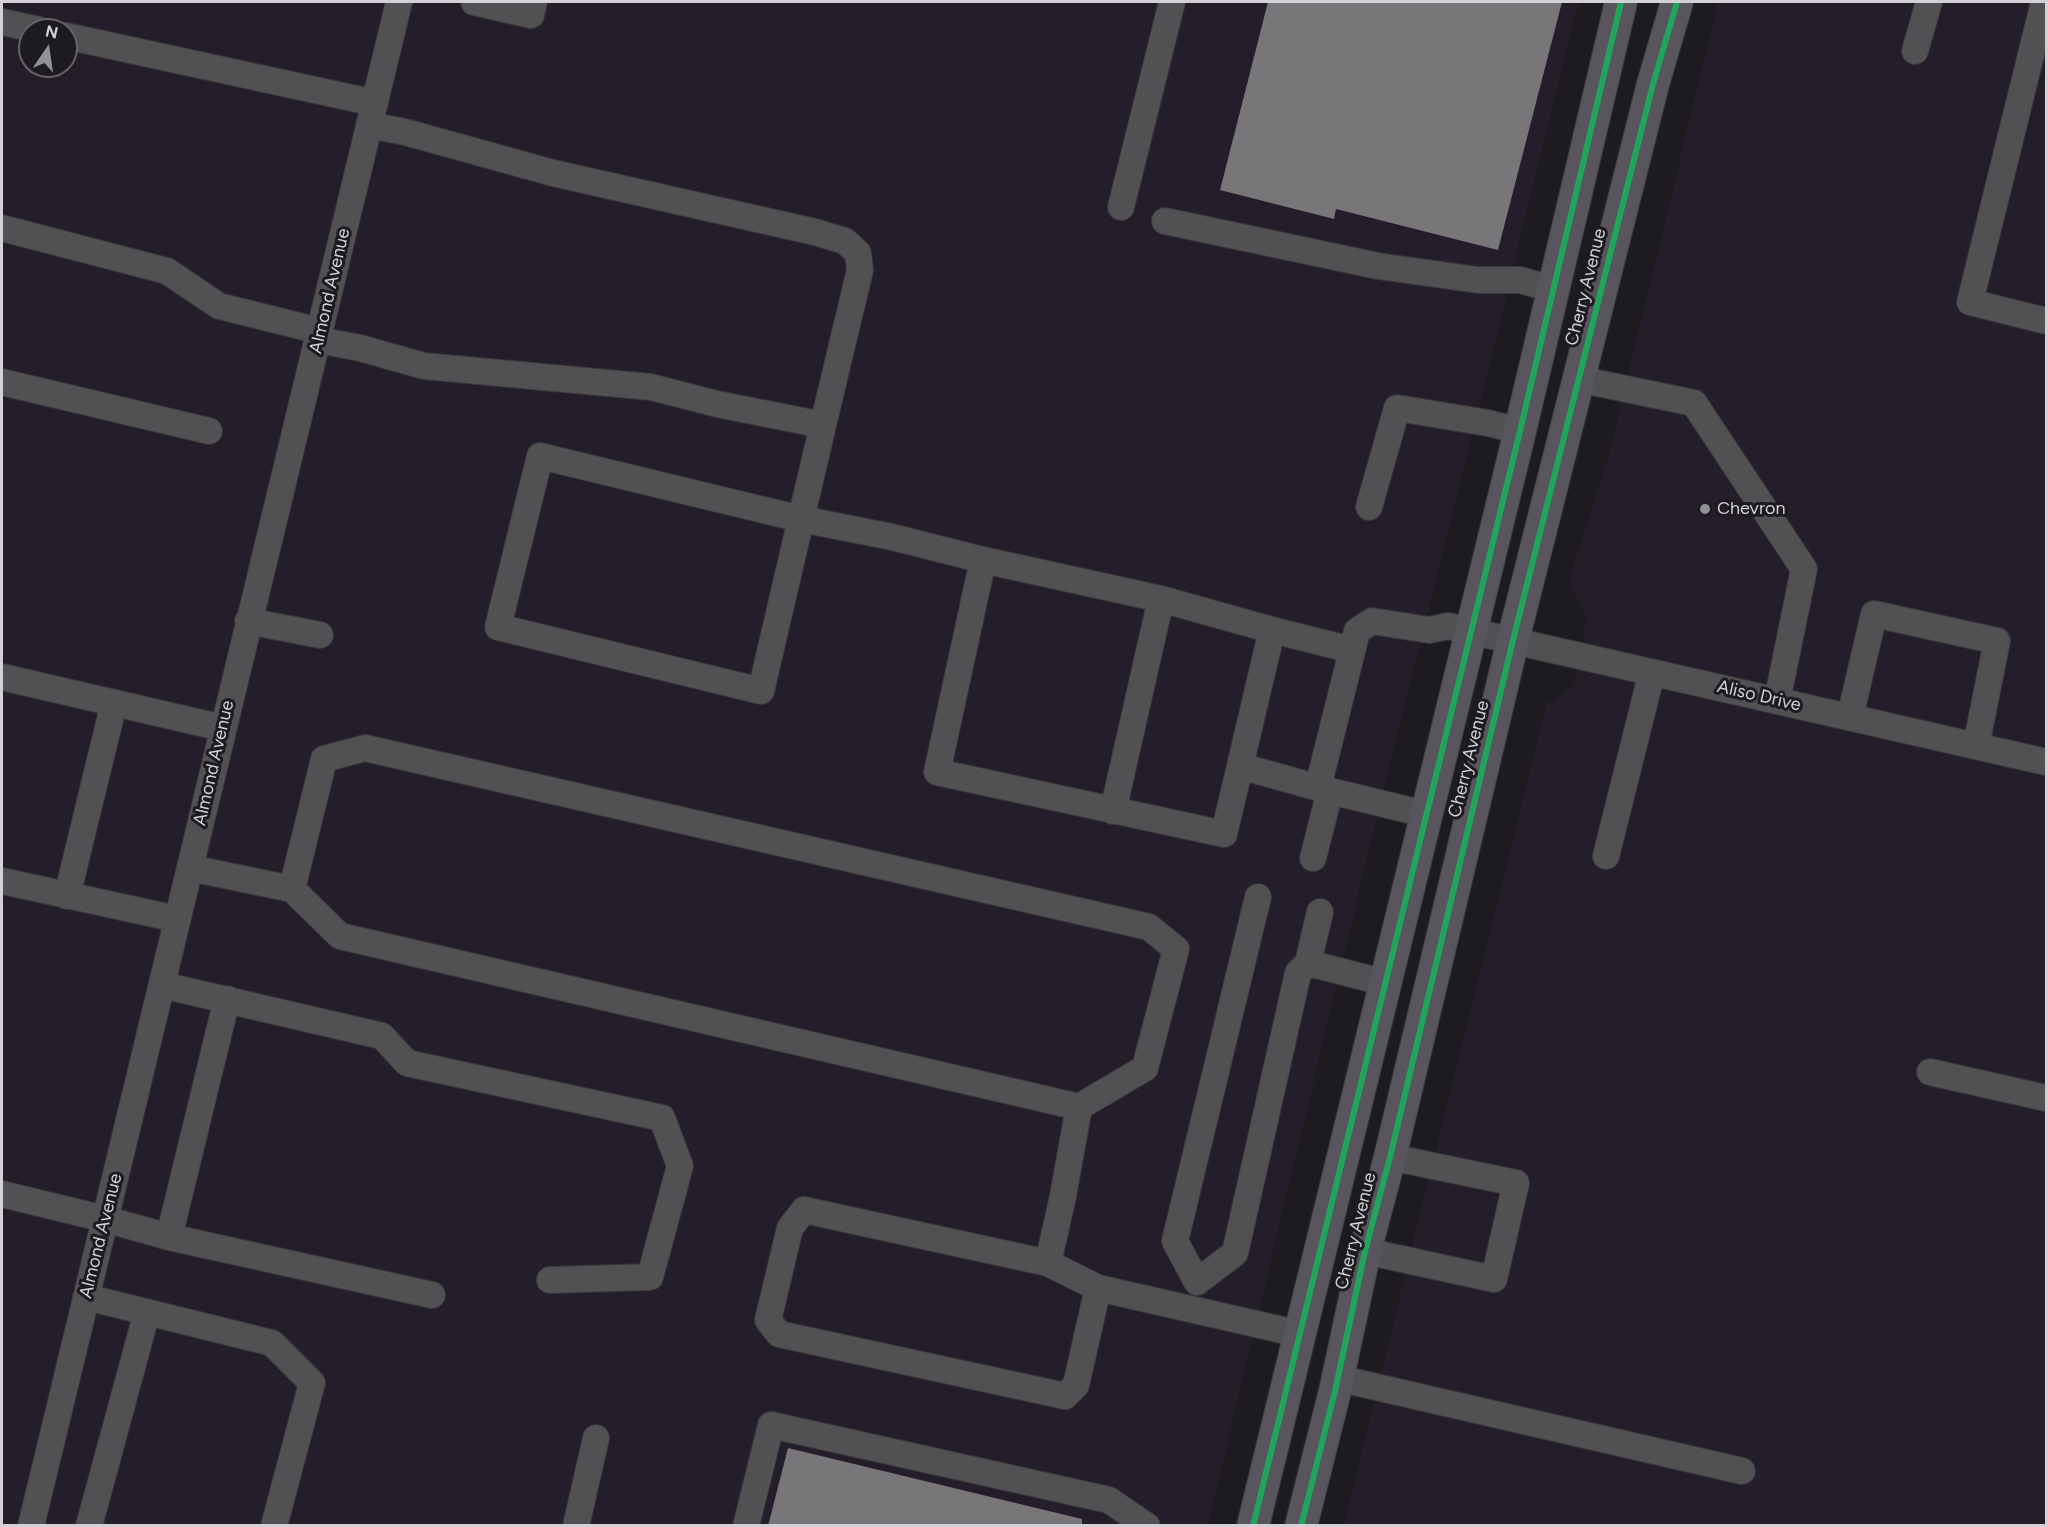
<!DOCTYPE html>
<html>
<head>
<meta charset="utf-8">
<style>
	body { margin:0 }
	#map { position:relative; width:2048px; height:1527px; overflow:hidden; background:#1d1b1f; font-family:Figtree,sans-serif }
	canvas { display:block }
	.frame { position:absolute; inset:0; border:3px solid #d3d1d5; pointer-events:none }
	.north { position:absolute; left:18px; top:18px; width:60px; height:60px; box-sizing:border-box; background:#1d1a20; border:2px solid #666368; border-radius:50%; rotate:13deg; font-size:16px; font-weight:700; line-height:24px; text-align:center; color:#d3d1d5 }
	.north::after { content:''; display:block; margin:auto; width:21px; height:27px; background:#939195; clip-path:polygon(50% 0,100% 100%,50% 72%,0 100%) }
</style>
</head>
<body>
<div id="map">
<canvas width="2048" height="1527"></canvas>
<div class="frame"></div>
<div class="north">N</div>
</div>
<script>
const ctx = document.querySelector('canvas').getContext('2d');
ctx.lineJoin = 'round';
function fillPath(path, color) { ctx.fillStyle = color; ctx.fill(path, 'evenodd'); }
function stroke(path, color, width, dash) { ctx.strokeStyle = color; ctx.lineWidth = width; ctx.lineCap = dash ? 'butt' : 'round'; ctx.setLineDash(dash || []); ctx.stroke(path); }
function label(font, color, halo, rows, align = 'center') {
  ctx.font = font + ' Figtree,sans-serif'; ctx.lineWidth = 6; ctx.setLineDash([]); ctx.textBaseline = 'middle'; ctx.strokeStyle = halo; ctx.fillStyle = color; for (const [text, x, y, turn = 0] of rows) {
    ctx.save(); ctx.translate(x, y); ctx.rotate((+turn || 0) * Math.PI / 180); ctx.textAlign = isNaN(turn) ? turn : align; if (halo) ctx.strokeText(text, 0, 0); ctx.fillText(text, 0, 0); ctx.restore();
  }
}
fillPath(new Path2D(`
	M 2,2 L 1579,2 L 1364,871 L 1208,1525 L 2,1526 ZM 30,30 L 66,30 L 66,66 L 30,66 Z
	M 1718,2 L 2046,2 L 2046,1525 L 1343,1526 L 1546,704 L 1575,685 L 1586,619 L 1569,580 L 1608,457 Z`), '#231e29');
fillPath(new Path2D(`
	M 1268,2 L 1562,2 L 1498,250 L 1336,209 L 1334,219 L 1220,190 Z
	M 788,1448 L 1082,1519 L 1082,1526 L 768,1526 Z`), '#787679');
const minor = new Path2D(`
	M 474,2 L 531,15 L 534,2
	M 2044,2 L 1970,302 L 2046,321
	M 2,22 L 39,30
	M 66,36 L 375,103
	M 1915,51 L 1929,2
	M 1121,207 L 1172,2
	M 1165,221 L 1378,266 L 1478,280 L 1520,280 L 1552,289
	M 2,228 L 167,271 L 219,306 L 320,331
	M 318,340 L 360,348 L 424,366 L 651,387 L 717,404 L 823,425 L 860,270 L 858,253 L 845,241 L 815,232 L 553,173 L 405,132 L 369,125
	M 1578,379 L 1694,403 L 1804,569 L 1777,701
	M 2,382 L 209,431
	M 823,425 L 801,519 L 540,456 L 498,627 L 761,691 L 801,519 L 892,537 L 983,560
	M 1369,507 L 1397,408 L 1488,423 L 1520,431
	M 248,621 L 320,635
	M 1272,630 L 1352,650
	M 2,677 L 223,728
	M 1850,717 L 1874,614 L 1997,641 L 1976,746
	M 1240,766 L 1224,834 L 937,772 L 983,560 L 1161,599 L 1272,630 L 1240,766 L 1330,791
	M 1318,787 L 1357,631 L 1372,621 L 1429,630 L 1448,626 L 2046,762
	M 1113,811 L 1161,599
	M 1606,856 L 1652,672
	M 1313,858 L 1330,791 L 1425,814
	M 190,868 L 292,889 L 324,759 L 365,748 L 1149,927 L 1176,949 L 1145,1068 L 1079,1107 L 340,936 L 292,889
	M 2,881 L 177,919
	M 67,896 L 114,703
	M 1258,897 L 1175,1241 L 1197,1282 L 1235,1253 L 1298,973 L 1308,963 L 1386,983
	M 1308,963 L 1320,912
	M 162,985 L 382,1036 L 407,1063 L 662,1118 L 680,1166 L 650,1277 L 550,1280
	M 1930,1072 L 2046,1098
	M 2,1194 L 105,1219 L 169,1237 L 432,1295
	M 169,1237 L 227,999
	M 1365,1251 L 1494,1279 L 1516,1183 L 1390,1157
	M 1048,1263 L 804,1210 L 790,1228 L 768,1320 L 779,1334 L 1065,1396 L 1076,1385 L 1098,1288 L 1048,1263 L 1063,1196 L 1079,1107
	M 1098,1288 L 1300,1334
	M 86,1297 L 272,1343 L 312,1383 L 274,1526
	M 1337,1378 L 1742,1471
	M 31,1526 L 399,2
	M 89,1526 L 147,1312
	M 576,1526 L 596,1438
	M 746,1526 L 771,1425 L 1109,1500 L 1147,1526`);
const major = new Path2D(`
	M 1253,1526 L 1520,431 L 1621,2
	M 1301,1526 L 1335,1391 L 1365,1251 L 1390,1157 L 1513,640 L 1653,84 L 1677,2`);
stroke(minor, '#383739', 28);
stroke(major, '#383739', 34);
stroke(minor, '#515053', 26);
stroke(major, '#58555c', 32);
stroke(new Path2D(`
	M 1253,1526 L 1520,431 L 1621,2
	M 1301,1526 L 1335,1391 L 1365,1251 L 1390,1157 L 1513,640 L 1653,84 L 1677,2`), '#20a55d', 6);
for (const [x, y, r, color] of [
	[1705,509,6,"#939195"]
]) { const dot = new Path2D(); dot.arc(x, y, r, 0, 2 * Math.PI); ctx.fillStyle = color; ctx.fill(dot); stroke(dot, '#1d1a20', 2); }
label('18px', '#d3d1d5', '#1d1a20', [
	["Cherry Avenue",1586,287,-76],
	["Almond Avenue",330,291,-77],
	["Aliso Drive",1759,696,13],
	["Cherry Avenue",1469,759,-76],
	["Almond Avenue",214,763,-77],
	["Cherry Avenue",1356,1231,-76],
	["Almond Avenue",101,1236,-76]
]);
label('18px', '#d3d1d5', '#1d1a20', [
	["Chevron",1717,509]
], 'left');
</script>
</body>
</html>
